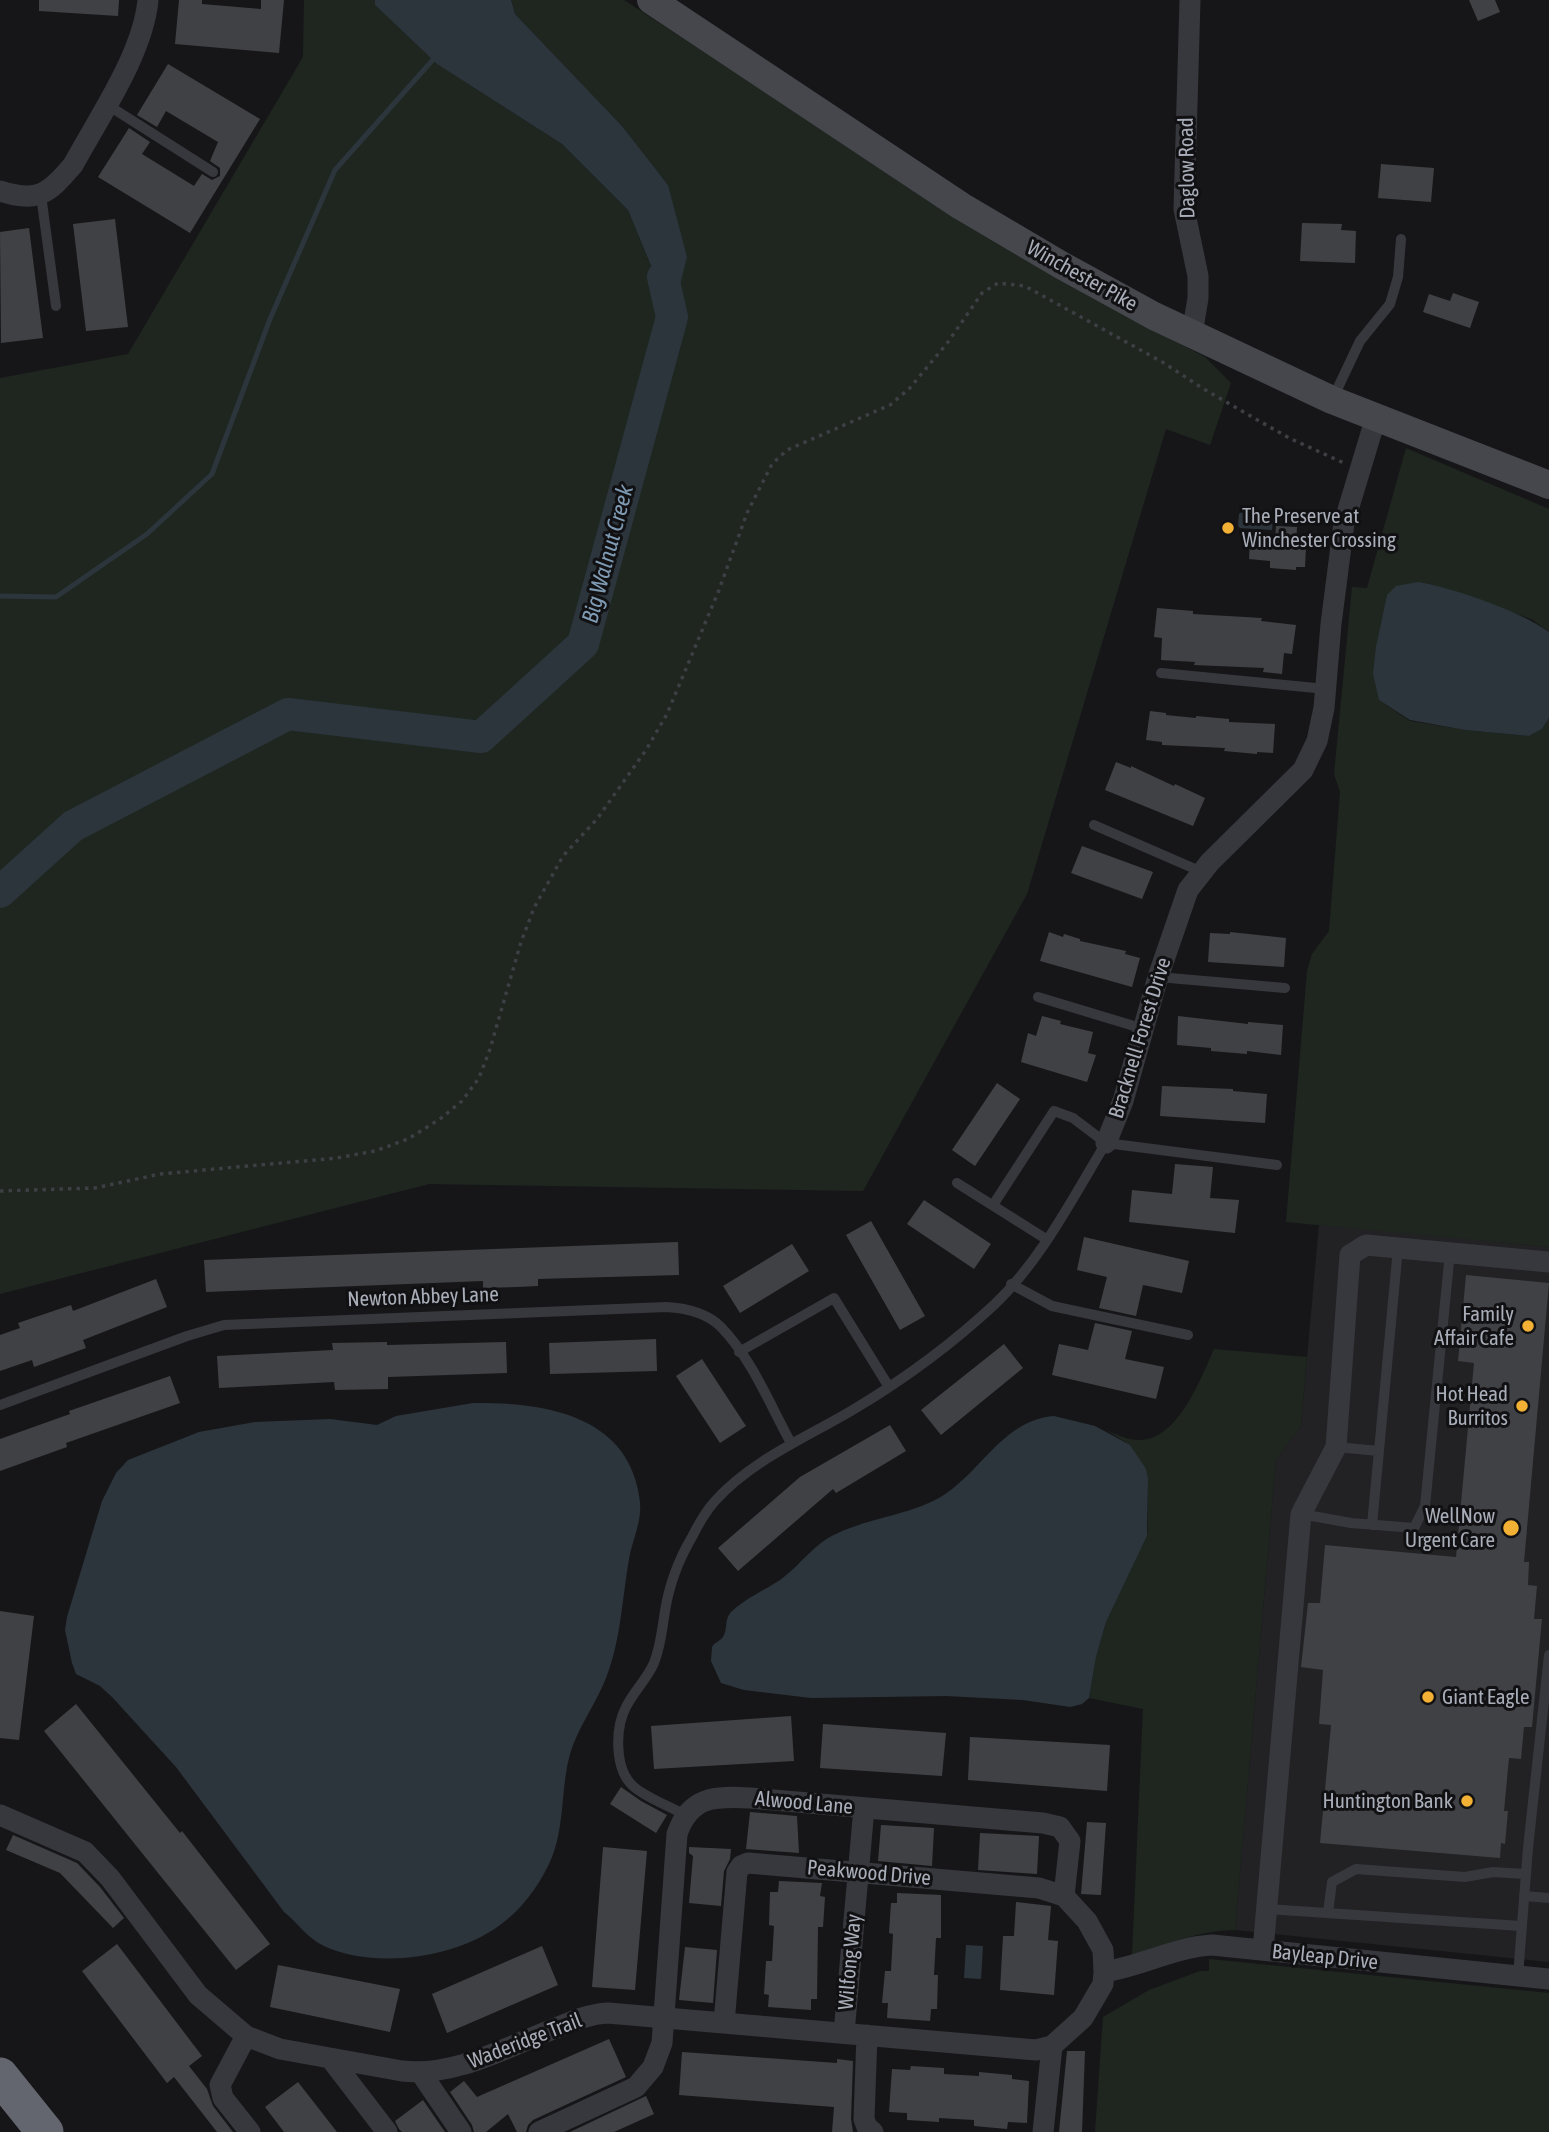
<!DOCTYPE html>
<html>
<head>
<meta charset="utf-8">
<style>
	body { margin:0 }
	canvas { display:block; background:#161618 }
</style>
</head>
<body>
<canvas width="1549" height="2132"></canvas>
<script>
const ctx = document.querySelector('canvas').getContext('2d');
ctx.lineJoin = 'round';
function fillPath(path, color) { ctx.fillStyle = color; ctx.fill(path, 'evenodd'); }
function stroke(path, color, width, dash) { ctx.strokeStyle = color; ctx.lineWidth = width; ctx.lineCap = dash ? 'butt' : 'round'; ctx.setLineDash(dash || []); ctx.stroke(path); }
function label(font, color, halo, rows, align = 'center') {
  ctx.font = font + ' "Asap Condensed",sans-serif'; ctx.lineWidth = 6; ctx.setLineDash([]); ctx.textBaseline = 'middle'; ctx.strokeStyle = halo; ctx.fillStyle = color; for (const [text, x, y, turn = 0] of rows) {
    ctx.save(); ctx.translate(x, y); ctx.rotate((+turn || 0) * Math.PI / 180); ctx.textAlign = isNaN(turn) ? turn : align; if (halo) ctx.strokeText(text, 0, 0); ctx.fillText(text, 0, 0); ctx.restore();
  }
}
fillPath(new Path2D(`
	M 1319,1224 L 1549,1247 L 1549,1962 L 1235,1930 L 1276,1460 L 1301,1426 Z`), '#222225');
fillPath(new Path2D(`
	M 304,0 L 375,0 L 375,5 L 437,64 L 562,144 L 628,210 L 671,316 L 668,185 L 622,126 L 515,14 L 511,0 L 624,0 L 945,209 L 1065,283 L 1205,357 L 1231,383 L 1210,445 L 1166,429 L 1027,894 L 863,1191 L 429,1184 L 0,1294 L 0,378 L 128,354 L 303,57 Z
	M 1406,448 L 1549,509 L 1549,632 L 1533,620 L 1471,597 L 1379,700 L 1410,721 L 1465,730 L 1529,736 L 1542,729 L 1549,718 L 1549,1247 L 1286,1222 L 1307,971 L 1312,954 L 1329,931 L 1340,792 L 1334,774 L 1352,587 L 1367,588 Z
	M 1214,1349 L 1307,1357 L 1301,1426 L 1276,1460 L 1235,1930 C 1200,1930 1165,1945 1132,1955 L 1143,1709 L 1089,1698 L 1096,1657 L 1106,1622 L 1147,1536 L 1148,1528 L 1148,1479 L 1130,1445 L 1108,1431 C 1118,1435 1130,1441 1140,1440 C 1178,1440 1201,1378 1214,1349 Z
	M 1209,1959 L 1549,1993 L 1549,2132 L 1095,2132 L 1103,2017 L 1149,1990 L 1200,1971 L 1209,1971 Z`), '#1e261f');
fillPath(new Path2D(`
	M 375,0 L 511,0 L 515,14 L 622,126 L 668,185 L 687,257 L 672,317 L 628,210 L 562,144 L 437,64 L 375,5 Z
	M 1242,512 L 1270,513 L 1273,517 L 1272,530 L 1240,528 L 1238,526 L 1239,514 Z
	M 1418,582 C 1454,588 1520,611 1549,632 L 1549,718 L 1542,729 L 1529,736 L 1465,730 L 1410,720 L 1379,700 L 1373,674 L 1376,647 L 1387,595 L 1396,586 Z
	M 473,1403 C 544,1402 631,1415 640,1502 C 642,1522 632,1541 629,1559 C 622,1599 621,1640 606,1678 C 597,1701 582,1722 573,1745 C 559,1782 567,1827 549,1864 C 538,1887 521,1910 500,1925 C 455,1959 374,1969 324,1946 C 307,1938 298,1923 284,1912 L 176,1767 L 112,1697 L 100,1686 L 76,1674 L 72,1663 L 65,1630 L 67,1617 L 102,1501 L 116,1473 L 128,1460 L 199,1432 L 255,1422 L 330,1419 L 377,1425 L 396,1416 Z
	M 1054,1416 L 1095,1426 L 1130,1445 L 1146,1469 L 1148,1479 L 1147,1536 L 1106,1622 L 1096,1657 L 1089,1698 L 1082,1704 L 1070,1707 L 1023,1700 L 946,1696 L 811,1698 L 744,1690 L 721,1683 L 711,1661 L 712,1647 C 715,1642 719,1642 723,1637 C 728,1629 724,1620 731,1612 C 746,1598 763,1591 780,1580 C 800,1566 814,1543 838,1533 C 870,1518 908,1515 939,1498 C 981,1474 1002,1420 1054,1416 Z
	M 966,1945 L 983,1946 L 981,1979 L 964,1978 Z`), '#2c353c');
stroke(new Path2D(`
	M 0,596 L 56,597 L 147,534 L 212,474 L 270,319 L 335,170 L 438,54`), '#2c353c', 5);
stroke(new Path2D(`
	M 0,892 L 73,826 L 288,714 L 481,737 L 583,644 L 672,317 L 663,277`), '#2c353c', 32);
fillPath(new Path2D(`
	M 39,0 L 119,0 L 118,16 L 39,11 Z
	M 179,0 L 202,0 L 202,4 L 261,9 L 261,0 L 284,0 L 279,53 L 175,44 Z
	M 1469,0 L 1495,0 L 1500,12 L 1478,21 Z
	M 168,64 L 260,119 L 190,233 L 98,177 L 129,128 L 150,142 L 142,154 L 194,186 L 202,174 L 212,180 L 220,176 L 220,168 L 210,161 L 218,142 L 166,111 L 157,127 L 137,115 Z
	M 1381,164 L 1434,168 L 1431,202 L 1378,198 Z
	M 115,219 L 128,327 L 86,331 L 73,224 Z
	M 1302,223 L 1342,224 L 1341,230 L 1356,231 L 1355,263 L 1300,261 Z
	M 29,228 L 43,338 L 1,343 L 0,232 Z
	M 1453,293 L 1479,302 L 1470,328 L 1423,312 L 1429,294 L 1450,301 Z
	M 1276,526 L 1297,527 L 1296,546 L 1306,547 L 1305,567 L 1296,567 L 1296,570 L 1270,568 L 1270,561 L 1249,559 L 1250,540 L 1275,541 Z
	M 1157,608 L 1193,611 L 1193,614 L 1262,618 L 1261,621 L 1296,625 L 1292,654 L 1284,653 L 1282,674 L 1263,672 L 1264,668 L 1194,665 L 1195,662 L 1161,660 L 1162,638 L 1154,637 Z
	M 1150,711 L 1166,713 L 1166,715 L 1196,718 L 1196,716 L 1229,719 L 1229,722 L 1275,724 L 1273,753 L 1257,752 L 1257,754 L 1224,751 L 1225,748 L 1162,745 L 1162,742 L 1146,740 Z
	M 1116,762 L 1131,768 L 1131,766 L 1174,786 L 1175,784 L 1205,798 L 1193,826 L 1105,790 Z
	M 1082,846 L 1153,872 L 1142,899 L 1071,873 Z
	M 1049,932 L 1063,937 L 1064,934 L 1080,939 L 1080,941 L 1126,951 L 1125,954 L 1140,958 L 1132,987 L 1040,961 Z
	M 1230,932 L 1286,938 L 1284,967 L 1208,962 L 1210,933 L 1230,934 Z
	M 1042,1016 L 1061,1021 L 1060,1024 L 1093,1032 L 1088,1053 L 1096,1055 L 1087,1082 L 1021,1062 L 1028,1033 L 1036,1036 Z
	M 1178,1016 L 1248,1024 L 1248,1022 L 1283,1025 L 1281,1055 L 1247,1051 L 1247,1054 L 1211,1051 L 1211,1048 L 1177,1045 Z
	M 997,1083 L 1020,1099 L 975,1166 L 952,1150 Z
	M 1162,1086 L 1233,1089 L 1233,1091 L 1267,1094 L 1265,1123 L 1160,1116 Z
	M 1175,1164 L 1213,1167 L 1210,1198 L 1239,1200 L 1235,1233 L 1129,1222 L 1132,1190 L 1172,1194 Z
	M 924,1200 L 991,1244 L 974,1269 L 907,1224 Z
	M 871,1221 L 925,1316 L 900,1330 L 846,1235 Z
	M 1084,1237 L 1189,1261 L 1182,1293 L 1143,1285 L 1136,1316 L 1099,1308 L 1107,1277 L 1077,1270 Z
	M 678,1242 L 679,1275 L 538,1279 L 538,1286 L 517,1287 L 483,1288 L 483,1281 L 206,1292 L 204,1260 Z
	M 792,1244 L 809,1271 L 740,1313 L 723,1286 Z
	M 1466,1275 L 1549,1283 L 1524,1562 L 1529,1562 L 1528,1585 L 1537,1586 L 1534,1619 L 1542,1619 L 1532,1727 L 1524,1727 L 1521,1759 L 1509,1758 L 1504,1811 L 1508,1811 L 1505,1844 L 1501,1843 L 1500,1858 L 1320,1843 L 1331,1725 L 1319,1724 L 1323,1670 L 1301,1667 L 1308,1603 L 1320,1603 L 1325,1545 L 1456,1557 L 1474,1363 L 1458,1361 Z
	M 156,1279 L 167,1307 L 83,1340 L 86,1348 L 34,1367 L 32,1360 L 0,1371 L 0,1335 L 20,1328 L 18,1323 L 71,1305 L 73,1311 Z
	M 1095,1323 L 1132,1331 L 1125,1359 L 1164,1367 L 1156,1399 L 1052,1375 L 1059,1344 L 1088,1350 Z
	M 656,1339 L 657,1371 L 550,1374 L 549,1343 Z
	M 387,1342 L 387,1345 L 506,1342 L 507,1373 L 388,1377 L 388,1389 L 335,1390 L 334,1382 L 219,1388 L 217,1356 L 333,1350 L 332,1343 Z
	M 1004,1344 L 1023,1368 L 941,1435 L 921,1410 Z
	M 702,1359 L 746,1426 L 720,1443 L 676,1376 Z
	M 170,1376 L 180,1403 L 66,1443 L 67,1447 L 0,1471 L 0,1439 L 70,1414 L 69,1411 Z
	M 890,1425 L 906,1451 L 836,1493 L 833,1489 L 738,1571 L 718,1548 L 800,1477 Z
	M 0,1611 L 34,1616 L 19,1740 L 0,1738 Z
	M 76,1704 L 180,1833 L 182,1831 L 270,1944 L 236,1970 L 44,1731 Z
	M 791,1716 L 794,1761 L 654,1769 L 651,1726 Z
	M 823,1724 L 946,1733 L 942,1776 L 820,1768 Z
	M 970,1737 L 1110,1745 L 1107,1791 L 968,1780 Z
	M 621,1787 L 641,1801 L 667,1815 L 656,1833 L 610,1804 Z
	M 750,1812 L 797,1816 L 799,1853 L 746,1849 Z
	M 1087,1822 L 1106,1823 L 1101,1895 L 1081,1894 Z
	M 881,1825 L 934,1828 L 932,1866 L 878,1861 Z
	M 980,1833 L 1039,1836 L 1037,1874 L 978,1870 Z
	M 13,1835 L 77,1863 L 100,1887 L 124,1918 L 113,1928 L 60,1873 L 6,1850 Z
	M 603,1847 L 647,1851 L 635,1990 L 592,1987 Z
	M 689,1847 L 731,1849 L 730,1859 L 724,1871 L 721,1906 L 689,1903 L 693,1856 L 689,1853 Z
	M 779,1881 L 822,1883 L 820,1896 L 825,1897 L 823,1927 L 818,1927 L 817,1999 L 811,1999 L 811,2010 L 768,2007 L 769,1995 L 764,1994 L 766,1961 L 772,1961 L 774,1926 L 769,1925 L 770,1892 L 778,1892 Z
	M 897,1893 L 941,1895 L 941,1938 L 936,1938 L 934,1975 L 938,1975 L 937,2009 L 931,2009 L 930,2021 L 887,2018 L 888,2003 L 882,2003 L 885,1971 L 891,1971 L 893,1934 L 889,1933 L 891,1903 L 897,1903 Z
	M 1016,1902 L 1051,1906 L 1048,1940 L 1058,1941 L 1054,1995 L 1000,1990 L 1003,1936 L 1014,1936 Z
	M 117,1944 L 202,2056 L 189,2066 L 207,2089 L 213,2106 L 233,2132 L 217,2132 L 174,2077 L 167,2083 L 82,1971 Z
	M 542,1946 L 558,1985 L 447,2033 L 432,1994 Z
	M 685,1947 L 717,1950 L 713,2003 L 679,2000 Z
	M 278,1965 L 400,1989 L 390,2032 L 270,2007 Z
	M 609,2039 L 626,2077 L 533,2120 L 528,2125 L 526,2132 L 517,2132 L 508,2114 L 486,2132 L 474,2132 L 472,2125 L 450,2092 L 464,2081 L 477,2097 Z
	M 1067,2051 L 1085,2051 L 1082,2132 L 1059,2132 Z
	M 682,2052 L 837,2063 L 837,2059 L 853,2061 L 851,2119 L 853,2132 L 832,2132 L 834,2107 L 679,2095 Z
	M 911,2066 L 944,2068 L 944,2074 L 979,2076 L 979,2072 L 1012,2075 L 1012,2079 L 1029,2081 L 1027,2123 L 1008,2122 L 1007,2129 L 974,2126 L 974,2120 L 939,2118 L 939,2122 L 907,2120 L 907,2113 L 889,2112 L 892,2069 L 910,2070 Z
	M 298,2082 L 337,2132 L 284,2132 L 265,2107 Z
	M 646,2096 L 654,2114 L 614,2132 L 570,2132 Z
	M 423,2100 L 445,2132 L 402,2132 L 399,2129 L 395,2121 Z`), '#404145');
stroke(new Path2D(`
	M 0,1191 L 95,1188 L 160,1174 L 337,1158 L 375,1151 L 408,1139 L 440,1119 L 462,1101 L 479,1078 L 490,1049 L 521,942 L 534,908 L 563,856 L 597,819 L 646,750 L 667,714 L 719,590 L 747,513 L 772,464 L 787,450 L 890,405 L 909,389 L 948,342 L 982,293 L 998,283 L 1025,286 L 1164,363 L 1202,388 L 1289,438 L 1344,463`), '#3d3f44', 3.5, [3.5, 5]);
stroke(new Path2D(`
	M 106,104 L 213,172
	M 41,195 L 56,306
	M 1333,398 L 1360,341 L 1390,304 L 1398,277 L 1401,239
	M 1161,673 L 1326,689
	M 1094,825 L 1202,872
	M 1158,977 L 1285,988
	M 1038,997 L 1144,1029
	M 957,1183 L 1046,1239
	M 993,1205 L 1054,1111 L 1073,1118 L 1106,1143 L 1277,1165
	M 1011,1284 L 1052,1306 L 1188,1335
	M 739,1352 L 834,1298 L 889,1387
	M 0,1405 L 187,1336 L 224,1325 L 666,1307 C 685,1308 707,1313 721,1327 C 752,1359 770,1405 791,1443
	M 1336,1447 L 1379,1451
	M 1301,1514 L 1351,1523 L 1414,1528 L 1425,1506 L 1450,1252
	M 1372,1525 L 1398,1248
	M 685,1815 C 669,1806 647,1798 634,1787 C 614,1770 615,1728 626,1707 C 634,1691 647,1679 654,1663 C 661,1645 662,1629 665,1611 C 669,1586 679,1559 692,1537 C 698,1525 706,1511 715,1501 C 753,1459 808,1437 856,1408 C 906,1378 952,1344 995,1304 C 1042,1259 1073,1197 1106,1143
	M 1524,1896 L 1549,1898
	M 1267,1909 L 1521,1926
	M 1328,1912 L 1332,1882 L 1356,1869 L 1465,1877 L 1493,1872 L 1525,1874
	M 1518,1976 L 1528,1848 L 1549,1655`), '#37383d', 10);
stroke(new Path2D(`
	M 1190,0 L 1184,209 L 1198,276 L 1198,298 L 1192,334
	M 0,191 C 38,203 48,194 73,165 C 99,117 143,54 148,0
	M 1106,1143 L 1123,1101 L 1158,977 L 1188,890 L 1210,862 L 1303,770 L 1317,741 L 1324,708 L 1331,624 L 1344,523 L 1376,417
	M 0,1815 L 85,1852 L 110,1878 L 198,1995 L 246,2036 L 280,2049 L 402,2071 C 456,2077 506,2047 556,2028 C 573,2021 589,2014 608,2013 L 1036,2050 L 1052,2046 L 1083,2018 L 1103,1984 L 1104,1972 L 1103,1950 L 1087,1921 L 1064,1896 L 1039,1888 L 748,1863 L 741,1866 L 737,1872 L 724,2023
	M 1263,1950 L 1301,1514 L 1336,1447 L 1350,1255 L 1366,1245 L 1549,1262
	M 1104,1972 C 1141,1966 1175,1947 1212,1945 L 1549,1979
	M 844,2033 L 864,1808
	M 867,2035 L 864,2119 L 867,2127 L 873,2132
	M 246,2036 L 220,2085 L 223,2098 L 250,2132
	M 331,2059 L 387,2132
	M 421,2073 L 461,2132
	M 539,2132 L 636,2087 L 653,2067 L 662,2043 L 677,1834 C 690,1796 715,1796 750,1798 L 1043,1823 L 1060,1827 L 1070,1841 L 1064,1896
	M 1043,2132 L 1052,2046`), '#37383d', 21);
stroke(new Path2D(`
	M 651,0 L 961,206 L 1061,265 L 1154,316 L 1332,400 L 1549,485`), '#45474d', 28);
stroke(new Path2D(`
	M 0,2076 L 45,2132`), '#63666e', 37);
for (const [x, y, r, color] of [
	[1228,528,7,"#f2b134"],
	[1528,1326,7,"#f2b134"],
	[1522,1406,7,"#f2b134"],
	[1511,1528,9,"#f2b134"],
	[1428,1697,7,"#f2b134"],
	[1467,1801,7,"#f2b134"]
]) { const dot = new Path2D(); dot.arc(x, y, r, 0, 2 * Math.PI); ctx.fillStyle = color; ctx.fill(dot); stroke(dot, '#111113', 2.5); }
label('21px', '#a8adb8', '#111113', [
	["Daglow Road",1187,168,-91],
	["Winchester Pike",1082,276,29],
	["Bracknell Forest Drive",1140,1038,-73],
	["Newton Abbey Lane",423,1297,-2],
	["Alwood Lane",804,1803,5],
	["Peakwood Drive",869,1873,5],
	["Bayleap Drive",1325,1957,6],
	["Wilfong Way",850,1962,-85],
	["Waderidge Trail",525,2041,-21]
]);
label('21px', '#a8adb8', '#111113', [
	["The Preserve at",1242,516,"left"],
	["Winchester Crossing",1242,540,"left"],
	["Family",1514,1314],
	["Affair Cafe",1514,1338],
	["Hot Head",1508,1394],
	["Burritos",1508,1418],
	["WellNow",1495,1516],
	["Urgent Care",1495,1540],
	["Giant Eagle",1442,1697,"left"],
	["Huntington Bank",1453,1801]
], 'right');
label('italic 23px', '#7f9bb3', '#111113', [
	["Big Walnut Creek",608,554,-75]
]);
</script>
</body>
</html>
